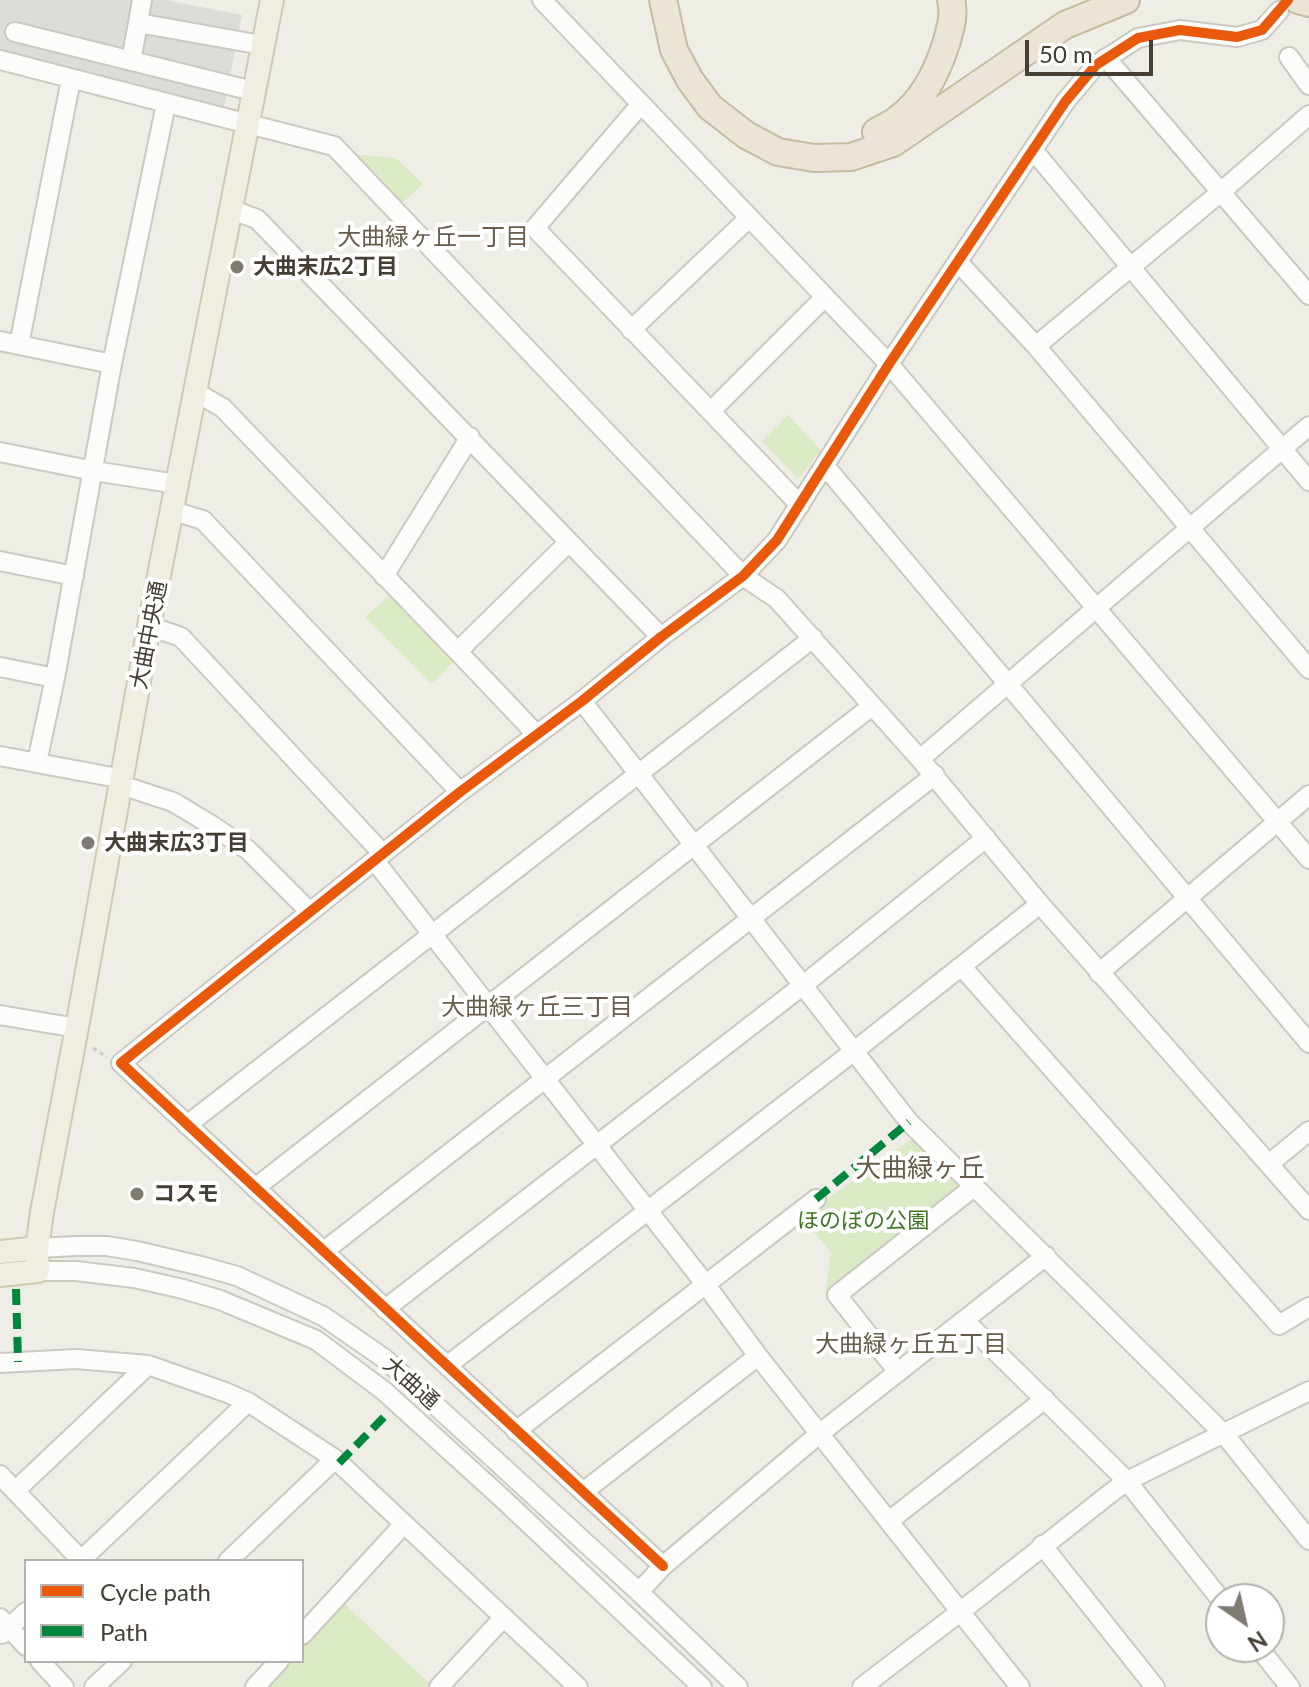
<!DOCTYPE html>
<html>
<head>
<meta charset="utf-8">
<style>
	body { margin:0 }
	#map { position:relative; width:1309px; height:1687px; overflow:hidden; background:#eeede6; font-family:Lato,sans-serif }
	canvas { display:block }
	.legend { position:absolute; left:24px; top:1559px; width:280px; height:104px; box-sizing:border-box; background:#fff; border:2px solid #b4b2ad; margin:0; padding:10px 14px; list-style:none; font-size:24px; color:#443e33 }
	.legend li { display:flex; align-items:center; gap:16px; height:40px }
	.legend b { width:40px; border:2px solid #b4b2ad }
	.north { position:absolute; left:1205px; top:1583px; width:80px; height:80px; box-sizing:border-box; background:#fff; border:2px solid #b4b2ad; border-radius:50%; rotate:146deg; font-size:22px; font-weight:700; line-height:32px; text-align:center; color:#443e33 }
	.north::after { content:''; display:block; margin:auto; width:28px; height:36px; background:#807b72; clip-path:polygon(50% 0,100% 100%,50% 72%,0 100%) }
	.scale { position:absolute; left:1025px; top:40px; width:128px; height:36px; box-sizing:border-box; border:4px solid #443e33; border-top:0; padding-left:10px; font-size:24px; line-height:28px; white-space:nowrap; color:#443e33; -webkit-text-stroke:6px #fff; paint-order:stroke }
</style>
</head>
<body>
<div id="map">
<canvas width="1309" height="1687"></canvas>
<ul class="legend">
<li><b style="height:10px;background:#e8590c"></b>Cycle path</li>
<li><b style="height:10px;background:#00873e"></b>Path</li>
</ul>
<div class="north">N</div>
<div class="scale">50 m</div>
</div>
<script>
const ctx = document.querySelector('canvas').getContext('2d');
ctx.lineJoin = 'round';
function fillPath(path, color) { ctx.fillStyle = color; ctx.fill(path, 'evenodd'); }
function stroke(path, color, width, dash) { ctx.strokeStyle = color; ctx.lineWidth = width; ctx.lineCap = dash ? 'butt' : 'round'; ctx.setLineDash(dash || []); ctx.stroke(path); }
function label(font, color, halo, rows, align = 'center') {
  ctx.font = font + ' Lato,"Noto Sans JP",sans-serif'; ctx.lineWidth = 8; ctx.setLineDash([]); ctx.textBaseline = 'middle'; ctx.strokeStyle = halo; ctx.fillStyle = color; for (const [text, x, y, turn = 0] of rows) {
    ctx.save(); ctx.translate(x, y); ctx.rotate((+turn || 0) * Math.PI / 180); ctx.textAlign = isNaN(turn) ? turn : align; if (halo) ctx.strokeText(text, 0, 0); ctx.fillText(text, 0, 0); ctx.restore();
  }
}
fillPath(new Path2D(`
	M 352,154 L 396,158 L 423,184 L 400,205 Z
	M 788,415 L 821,450 L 800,477 L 797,478 L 762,441 Z
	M 393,593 L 457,659 L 431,684 L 365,617 Z
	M 920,1133 L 975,1186 L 825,1295 L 831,1252 L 802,1217 Z
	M 339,1599 L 433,1687 L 256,1687 L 280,1661 L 302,1661 L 302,1638 Z`), '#daeac5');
fillPath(new Path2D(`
	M 0,0 L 165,0 L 242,15 L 224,107 L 0,52 Z`), '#dddcd6');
const minor = new Path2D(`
	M 142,0 L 138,23 L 262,45
	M 542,0 L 889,364 L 1309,859
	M 15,32 L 253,91
	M 1289,57 L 1309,85
	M 1106,58 L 1309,295
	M 0,60 L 334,146 L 743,576 L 777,599 L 920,759 L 1040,904 L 1309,1210
	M 131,61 L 138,23
	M 641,104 L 535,228 L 800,505
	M 1033,150 L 1309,481
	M 230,209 L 257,219 L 661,637
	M 958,262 L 1036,346 L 1309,669
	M 631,330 L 749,218
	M 0,341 L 112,364
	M 19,345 L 71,79
	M 1036,346 L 1222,191 L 1309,115
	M 194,391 L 223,408 C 327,517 433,624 536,734
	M 711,411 L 825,297
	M 0,452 L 94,471 L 177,484
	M 825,466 L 1309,1043
	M 173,511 L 203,520 L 460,792
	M 0,561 L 74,576
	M 384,576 L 470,437
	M 149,626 L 181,637 L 383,854
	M 458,651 L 569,542
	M 0,667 L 55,678
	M 582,701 L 909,1122 L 1224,1434 L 1309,1540
	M 0,756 L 123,779
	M 920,759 L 1309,426
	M 37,762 L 55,678 L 112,364 L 166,104
	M 121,785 L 173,802 L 213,826 L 248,850 L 310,912
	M 375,861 L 706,1285 L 758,1356 L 1020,1687
	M 962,967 L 1279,1325 L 1309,1307
	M 1099,973 L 1309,795
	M 0,1015 L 77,1028
	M 187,1125 L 813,638
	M 1269,1164 L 1309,1131
	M 255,1188 L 872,706
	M 37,1248 L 76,1246 L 107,1246 L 137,1251 L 201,1266 L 237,1276 L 323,1316 L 385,1359 L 639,1592 L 738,1687
	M 324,1251 L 935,775
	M 38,1271 L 76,1271 L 134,1278 L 183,1289 L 220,1300 L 316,1340 L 384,1391 L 504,1500 L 702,1687
	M 385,1309 L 802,986 L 986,838
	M 965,1321 L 1127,1481 L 1221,1600
	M 0,1363 L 76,1359 L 148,1365 L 225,1392 L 248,1402 L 335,1459 L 578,1687
	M 448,1365 L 853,1052 L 1040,904
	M 898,1372 L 837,1295 L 975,1186
	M 516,1431 L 816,1199
	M 0,1475 L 81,1560
	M 15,1491 L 148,1365
	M 583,1492 L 758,1356
	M 889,1521 L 1045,1399
	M 1042,1545 L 1155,1687
	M 80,1561 L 248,1402
	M 228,1561 L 335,1459
	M 663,1566 L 121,1063 L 460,792 L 582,701 L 661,637 L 743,576 L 777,540 L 889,364 L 1065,102 L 1096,65 L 1138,38 L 1180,30 L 1237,37 L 1262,30 L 1279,11
	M 639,1592 L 663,1566 L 819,1434 L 1046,1256
	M 0,1618 L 26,1646
	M 2,1634 L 26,1612
	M 302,1635 L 404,1524
	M 1258,1647 L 1290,1687
	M 40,1661 L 64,1687
	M 94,1687 L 122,1661
	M 255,1687 L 279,1661
	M 439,1687 L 504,1617
	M 862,1687 L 960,1612 L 1112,1492 L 1127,1481 L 1309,1391`);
const major = new Path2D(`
	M 0,1252 L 37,1248
	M 0,1275 L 38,1271 L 37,1248 L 42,1212 L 78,1022 L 149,626 L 272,0`);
const highway = new Path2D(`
	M 663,0 L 674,50 L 690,80 L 710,107 L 746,135 L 778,152 L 814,158 L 851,157 L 893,143 L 1065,25 L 1126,0
	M 1298,0 L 1309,3
	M 876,132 C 883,128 892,124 898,119 C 923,101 937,72 946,44 C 950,30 955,15 951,0`);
stroke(minor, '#cbc9c3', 22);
stroke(major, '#d1cab3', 26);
stroke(highway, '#c7bca1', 30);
stroke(new Path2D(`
	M 93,1048 L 107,1057`), '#cdcbc6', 3, [4, 4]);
stroke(minor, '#fcfcfb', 18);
stroke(major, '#f0ede2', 22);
stroke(highway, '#ebe5d7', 26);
stroke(new Path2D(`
	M 816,1199 L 909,1122
	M 16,1289 L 18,1362
	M 339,1463 L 388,1413`), '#00873e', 8, [16, 8]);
stroke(new Path2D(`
	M 663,1566 L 121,1063 L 460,792 L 582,701 L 661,637 L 743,576 L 777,540 L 889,364 L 1065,102 L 1096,65 L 1138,38 L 1180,30 L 1237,37 L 1262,30 L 1288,0`), '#e8590c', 10);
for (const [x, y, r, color] of [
	[237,267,8,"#807b72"],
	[88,843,8,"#807b72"],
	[137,1194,8,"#807b72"]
]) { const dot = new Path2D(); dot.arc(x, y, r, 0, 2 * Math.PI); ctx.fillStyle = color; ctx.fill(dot); stroke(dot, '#fff', 3); }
label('bold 22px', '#443e33', '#fff', [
	["大曲末広2丁目",253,267],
	["大曲末広3丁目",104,843],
	["コスモ",153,1194]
], 'left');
label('22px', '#443e33', '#fff', [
	["大曲中央通",149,635,-79],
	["大曲通",411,1383,42]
]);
label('22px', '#407725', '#fff', [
	["ほのぼの公園",863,1221]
]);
label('24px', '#675d4a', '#fff', [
	["大曲緑ヶ丘一丁目",433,237],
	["大曲緑ヶ丘三丁目",537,1007],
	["大曲緑ヶ丘五丁目",911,1344]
]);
label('26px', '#675d4a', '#fff', [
	["大曲緑ヶ丘",920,1169]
]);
</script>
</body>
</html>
